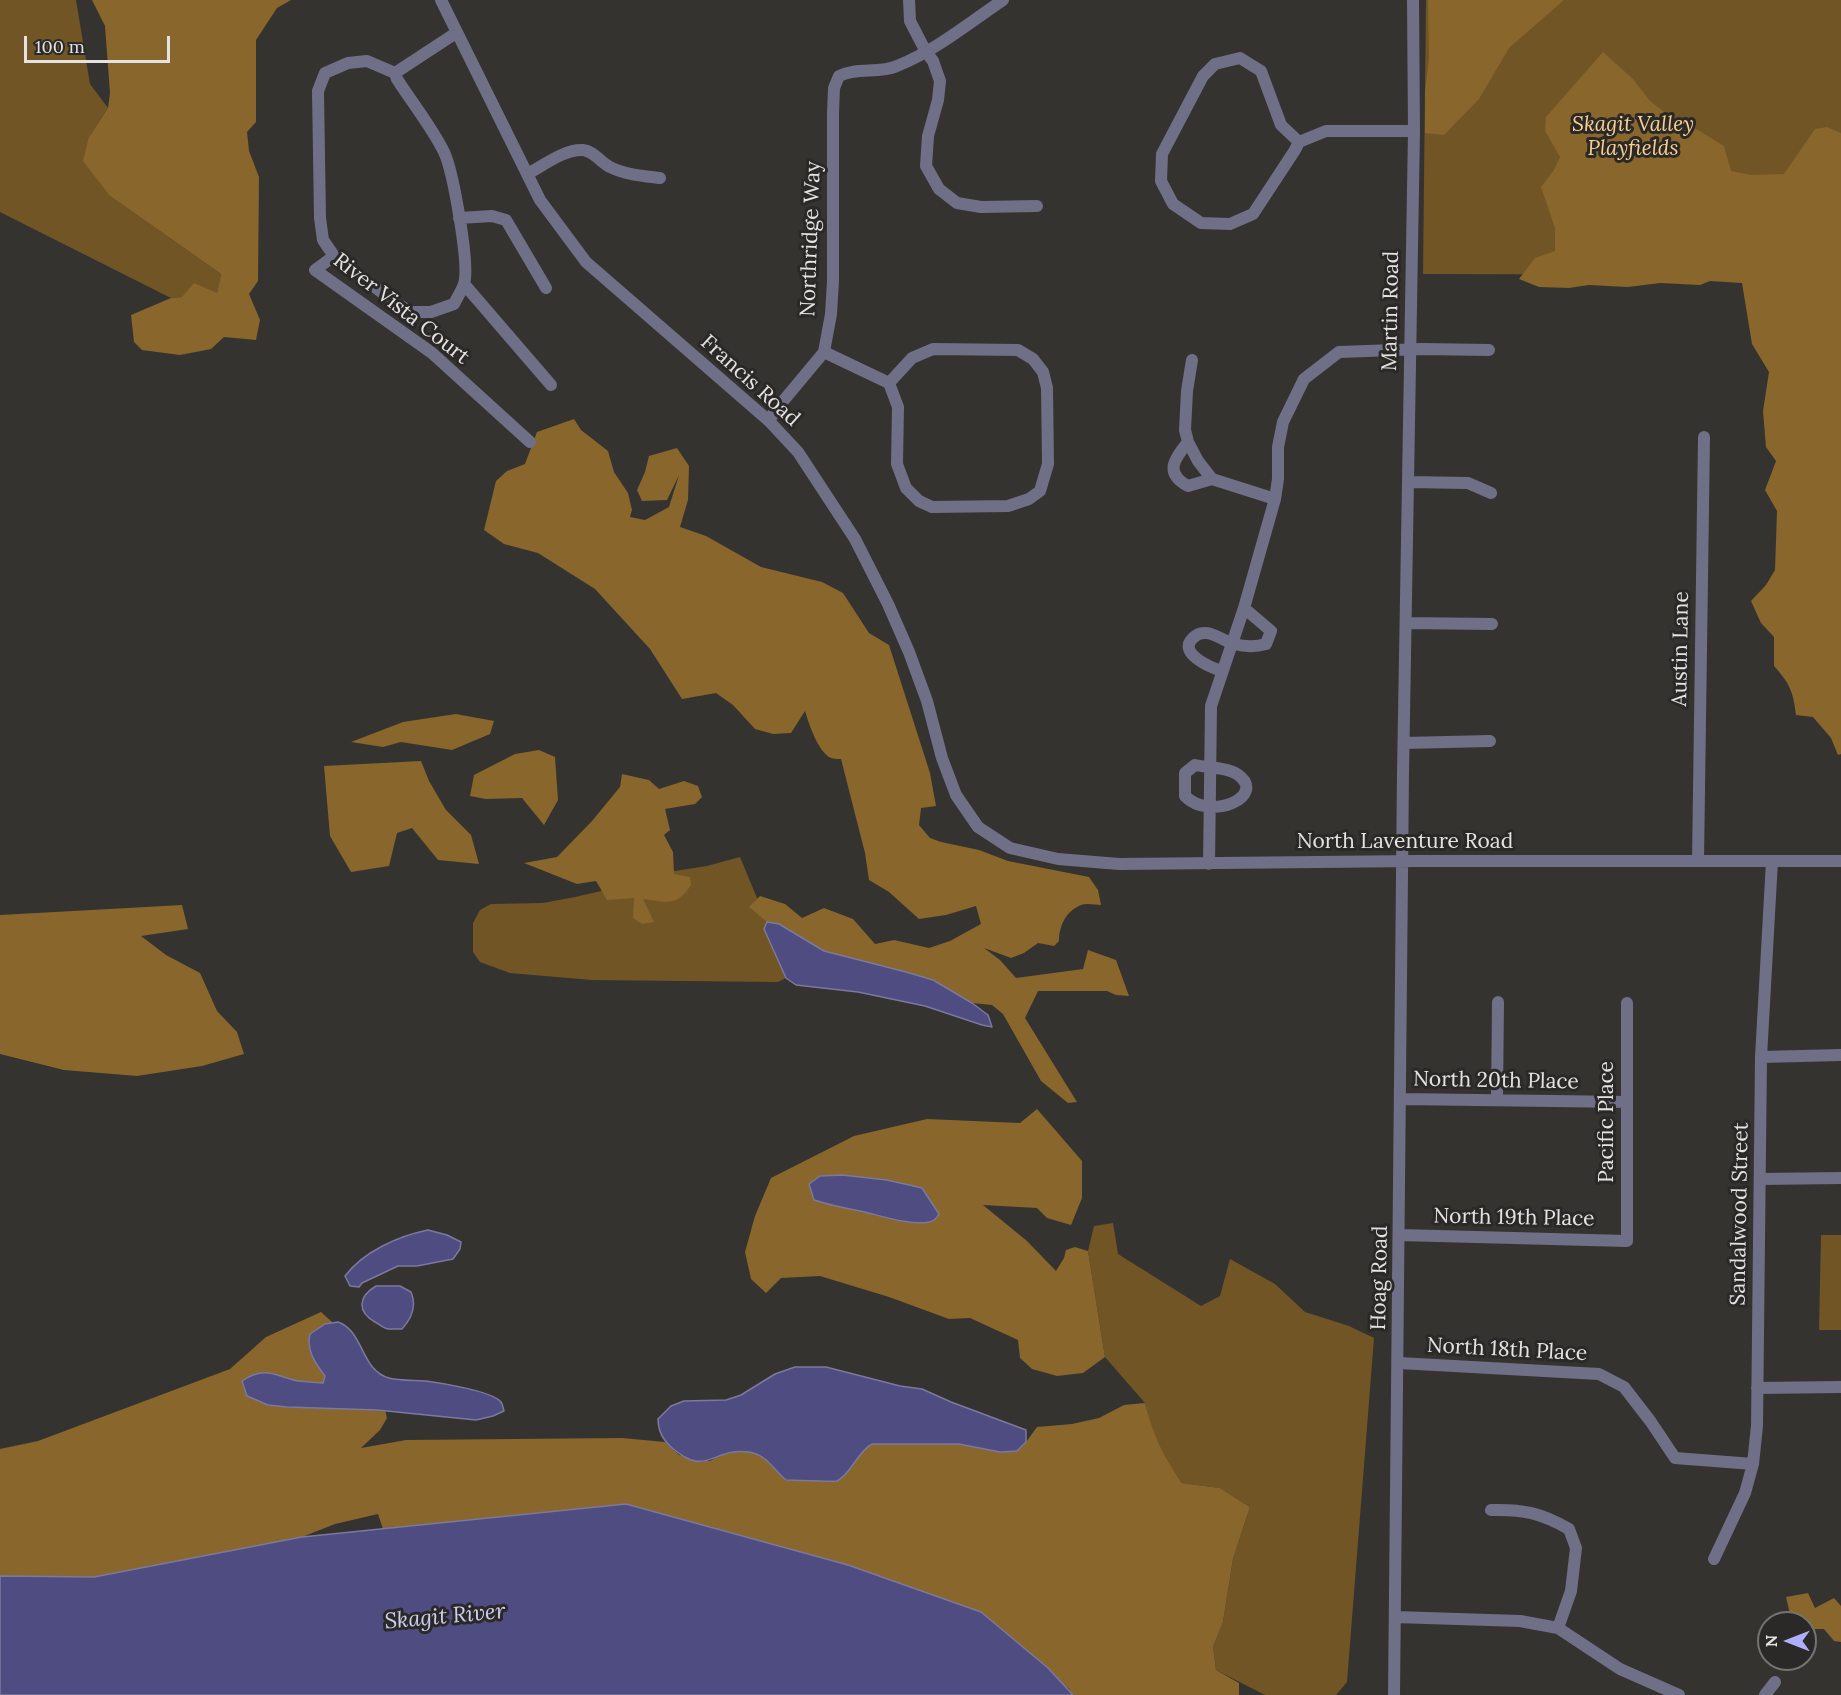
<!DOCTYPE html>
<html>
<head>
<meta charset="utf-8">
<style>
	body { margin:0 }
	#map { position:relative; width:1841px; height:1695px; overflow:hidden; background:#353330; font-family:Lora,serif }
	canvas { display:block }
	.north { position:absolute; left:1757px; top:1611px; width:60px; height:60px; box-sizing:border-box; background:#2b2927; border:2px solid #757371; border-radius:50%; rotate:270deg; font-size:16px; font-weight:700; line-height:24px; text-align:center; color:#e4e3e1 }
	.north::after { content:''; display:block; margin:auto; width:21px; height:27px; background:#afaefa; clip-path:polygon(50% 0,100% 100%,50% 72%,0 100%) }
	.scale { position:absolute; left:24px; top:36px; width:146px; height:27px; box-sizing:border-box; border:3px solid #e4e3e1; border-top:0; padding-left:8px; font-size:18px; line-height:21px; white-space:nowrap; color:#e4e3e1; -webkit-text-stroke:4px #2b2927; paint-order:stroke }
</style>
</head>
<body>
<div id="map">
<canvas width="1841" height="1695"></canvas>
<div class="north">N</div>
<div class="scale">100 m</div>
</div>
<script>
const ctx = document.querySelector('canvas').getContext('2d');
ctx.lineJoin = 'round';
function fillPath(path, color) { ctx.fillStyle = color; ctx.fill(path, 'evenodd'); }
function stroke(path, color, width, dash) { ctx.strokeStyle = color; ctx.lineWidth = width; ctx.lineCap = dash ? 'butt' : 'round'; ctx.setLineDash(dash || []); ctx.stroke(path); }
function label(font, color, halo, rows, align = 'center') {
  ctx.font = font + ' Lora,serif'; ctx.lineWidth = 6; ctx.setLineDash([]); ctx.textBaseline = 'middle'; ctx.strokeStyle = halo; ctx.fillStyle = color; for (const [text, x, y, turn = 0] of rows) {
    ctx.save(); ctx.translate(x, y); ctx.rotate((+turn || 0) * Math.PI / 180); ctx.textAlign = isNaN(turn) ? turn : align; if (halo) ctx.strokeText(text, 0, 0); ctx.fillText(text, 0, 0); ctx.restore();
  }
}
fillPath(new Path2D(`
	M 0,0 L 76,0 L 90,84 L 108,108 L 89,137 L 110,196 L 221,274 L 217,294 L 171,298 L 0,212 Z
	M 1426,0 L 1841,0 L 1841,275 L 1423,274 Z
	M 740,857 L 767,922 L 764,929 L 786,978 L 778,982 L 592,980 L 510,973 L 480,962 L 473,952 L 473,923 L 480,910 L 491,904 L 543,903 L 575,897 L 610,889 L 655,874 L 707,866 Z
	M 1113,1223 L 1118,1254 L 1201,1306 L 1220,1296 L 1230,1259 L 1275,1284 L 1305,1312 L 1349,1326 L 1374,1338 L 1347,1682 L 1336,1695 L 1265,1695 L 1216,1670 L 1213,1647 L 1223,1622 L 1233,1559 L 1250,1507 L 1220,1488 L 1182,1483 L 1167,1462 L 1153,1435 L 1145,1403 L 1105,1357 L 1088,1251 L 1094,1226 Z
	M 1821,1235 L 1841,1235 L 1841,1330 L 1819,1330 Z`), '#725525');
fillPath(new Path2D(`
	M 92,0 L 291,0 L 277,8 L 256,40 L 256,122 L 247,132 L 249,151 L 259,177 L 258,281 L 249,294 L 260,320 L 256,340 L 224,337 L 211,349 L 180,355 L 142,350 L 134,342 L 131,315 L 171,298 L 182,297 L 194,283 L 217,293 L 221,274 L 110,196 L 83,161 L 89,137 L 108,108 L 110,93 L 105,26 Z
	M 1428,0 L 1564,0 L 1509,48 L 1479,99 L 1444,135 L 1425,133 L 1425,91 L 1429,59 Z
	M 1603,52 L 1633,79 L 1650,101 L 1671,117 L 1698,130 L 1724,146 L 1731,171 L 1751,175 L 1784,174 L 1815,129 L 1827,127 L 1841,133 L 1841,754 L 1838,755 L 1831,738 L 1813,717 L 1796,715 C 1793,691 1790,684 1774,666 L 1774,637 L 1761,623 L 1751,601 L 1766,585 L 1775,570 L 1777,511 L 1765,490 L 1776,461 L 1766,447 L 1763,411 L 1769,372 L 1752,344 L 1742,283 L 1710,281 L 1700,285 L 1660,283 L 1628,287 L 1589,285 L 1569,288 L 1539,287 L 1519,279 L 1535,258 L 1555,251 L 1555,228 L 1541,187 L 1554,170 L 1560,157 L 1545,131 L 1546,117 Z
	M 574,419 L 581,430 L 608,451 L 614,472 L 628,493 L 632,510 L 630,517 L 645,520 L 669,507 L 679,475 L 667,500 L 642,501 L 637,490 L 645,472 L 649,456 L 677,448 L 689,466 L 688,500 L 680,527 L 706,536 L 761,567 L 822,582 L 843,593 L 869,633 L 889,645 L 930,773 L 936,806 L 921,808 L 919,825 L 930,838 L 941,842 L 979,850 L 1008,861 L 1089,877 L 1098,890 L 1101,905 C 1095,905 1087,903 1081,905 C 1066,911 1059,926 1059,941 L 1054,946 L 1038,943 L 1024,953 L 1011,958 L 984,948 L 1000,960 L 1016,978 L 1083,969 L 1088,950 L 1116,960 L 1129,996 L 1116,995 L 1107,991 L 1038,991 L 1025,1018 L 1077,1102 L 1068,1103 L 1041,1081 L 1003,1014 L 992,1005 L 972,1003 L 933,980 L 824,951 L 779,924 L 767,922 L 749,907 L 760,896 L 785,904 L 802,918 L 824,908 L 853,919 L 875,944 L 894,940 L 929,948 L 950,941 L 981,924 L 976,906 L 946,915 L 919,919 L 889,892 L 869,880 L 865,853 L 841,759 C 838,759 834,759 831,758 C 818,752 809,724 805,711 L 791,733 L 773,734 L 755,729 L 733,705 L 716,693 L 682,699 L 650,649 L 595,589 L 538,553 L 504,544 L 484,530 L 496,481 L 507,471 L 525,464 L 537,432 Z
	M 456,714 L 494,721 L 490,734 L 452,750 L 401,742 L 383,747 L 351,742 L 403,722 Z
	M 539,750 L 555,757 L 558,800 L 544,825 L 522,798 L 486,799 L 470,796 L 474,775 L 515,754 Z
	M 421,761 L 429,781 L 446,810 L 471,835 L 479,864 L 438,860 L 412,828 L 397,833 L 389,866 L 351,872 L 330,836 L 324,766 Z
	M 622,774 L 649,780 L 659,789 L 684,781 L 698,786 L 702,797 L 695,804 L 665,809 L 670,830 L 664,835 L 673,852 L 674,874 L 690,877 L 691,885 C 677,907 667,902 643,899 L 654,922 L 642,924 L 633,918 L 634,898 L 607,900 L 596,881 L 577,884 L 524,863 L 557,857 L 592,821 L 620,787 Z
	M 182,905 L 188,929 L 141,936 L 166,955 L 200,973 L 217,1011 L 237,1032 L 244,1054 L 202,1066 L 137,1076 L 64,1070 L 0,1054 L 0,915 Z
	M 1037,1109 L 1082,1161 L 1082,1198 L 1071,1225 L 1047,1218 L 1037,1208 L 983,1205 L 1027,1241 L 1056,1271 L 1064,1258 L 1066,1250 L 1075,1247 L 1088,1251 L 1105,1357 L 1083,1373 L 1057,1376 L 1032,1369 L 1020,1358 L 1018,1340 L 970,1318 L 949,1319 L 889,1297 L 820,1276 L 781,1278 L 766,1293 L 751,1279 L 745,1252 L 755,1216 L 771,1178 L 854,1136 L 927,1119 L 1020,1123 Z
	M 321,1312 L 351,1339 L 378,1383 L 387,1418 L 380,1430 L 361,1448 L 406,1440 L 622,1438 L 665,1442 L 679,1455 L 710,1461 C 731,1449 754,1446 773,1465 C 777,1470 781,1475 786,1480 C 795,1480 805,1479 815,1480 C 833,1481 835,1486 849,1469 C 856,1459 861,1450 872,1444 L 959,1444 L 1000,1452 L 1026,1442 L 1037,1427 L 1072,1424 L 1099,1418 L 1124,1405 L 1145,1403 C 1154,1437 1162,1454 1182,1483 L 1220,1488 L 1250,1507 L 1233,1559 L 1223,1622 L 1213,1647 L 1216,1670 L 1239,1683 L 1239,1695 L 1073,1695 L 1069,1689 L 981,1612 L 848,1565 L 626,1504 L 383,1529 L 378,1514 L 335,1524 L 302,1537 L 94,1577 L 0,1576 L 0,1449 L 38,1441 L 230,1369 L 266,1337 Z
	M 1808,1593 L 1815,1608 L 1834,1598 L 1841,1606 L 1841,1642 L 1834,1641 L 1824,1629 L 1805,1629 L 1805,1623 L 1792,1623 L 1786,1597 Z`), '#88662c');
const water = new Path2D(`
	M 767,922 L 779,924 L 824,951 L 906,972 L 933,980 L 972,1003 L 988,1015 L 992,1027 L 982,1025 L 925,1006 L 858,992 L 796,985 L 786,978 L 764,929 Z
	M 842,1175 L 887,1180 L 922,1188 L 939,1214 C 937,1218 934,1221 929,1222 C 910,1226 879,1215 860,1211 C 844,1208 830,1205 814,1200 L 809,1184 L 820,1176 Z
	M 428,1230 L 447,1235 L 461,1242 L 460,1249 L 453,1259 L 417,1266 L 398,1266 L 362,1283 L 359,1287 L 350,1286 L 345,1276 C 363,1252 398,1236 428,1230 Z
	M 376,1286 L 400,1286 L 411,1292 C 417,1306 412,1318 402,1329 C 398,1329 392,1329 388,1329 C 383,1328 379,1324 375,1322 C 356,1311 359,1296 376,1286 Z
	M 338,1322 C 364,1331 361,1371 389,1378 C 400,1381 414,1380 426,1381 C 441,1383 492,1391 501,1402 C 503,1405 503,1407 504,1411 L 493,1416 L 476,1420 L 377,1410 L 287,1407 L 268,1405 L 247,1396 L 242,1381 C 263,1367 273,1374 293,1380 C 302,1382 314,1382 323,1383 L 325,1376 C 315,1363 306,1350 310,1334 L 325,1324 Z
	M 795,1367 L 826,1367 L 900,1386 L 922,1389 L 951,1402 L 1026,1430 L 1026,1442 L 1017,1451 L 1000,1452 L 959,1444 L 872,1444 C 857,1452 852,1473 837,1481 C 834,1482 793,1480 786,1480 C 773,1469 767,1455 749,1452 C 712,1447 707,1479 671,1447 C 662,1439 658,1430 658,1419 L 671,1406 L 684,1401 L 726,1400 L 741,1395 L 775,1374 Z
	M 626,1504 L 848,1565 L 981,1612 L 1048,1668 L 1073,1695 L 0,1695 L 0,1576 L 94,1577 L 302,1537 Z`);
fillPath(water, '#4e4c81');
stroke(water, '#7b799e', 1.5);
stroke(new Path2D(`
	M 441,0 L 540,200 L 586,262 L 769,421 L 798,452 L 855,539 L 888,604 L 909,652 L 927,701 L 942,758 L 956,795 L 978,827 L 1010,848 L 1058,859 L 1119,864 L 1418,861 L 1841,861
	M 909,0 L 910,21 L 926,52 L 933,61 L 940,81 L 938,100 L 928,136 L 926,166 L 939,189 L 957,203 L 981,207 L 1037,206
	M 1240,58 L 1261,71 L 1281,125 L 1299,142 L 1295,150 L 1253,214 L 1230,224 L 1201,223 L 1173,204 L 1161,181 L 1162,154 L 1203,76 L 1215,64 Z
	M 395,73 L 397,79 C 411,101 433,129 444,152 C 453,171 470,265 464,284 C 462,290 457,298 454,304 L 431,312 L 412,312 L 397,304 L 334,256 L 323,240 L 320,218 L 318,91 L 325,73 L 348,63 L 367,61 L 395,73 L 456,33
	M 1299,142 L 1326,131 L 1414,131
	M 527,174 C 543,166 564,149 583,150 C 594,151 601,163 610,167 C 626,175 643,176 660,178
	M 459,218 L 492,216 L 506,220 L 546,288
	M 334,256 L 315,270 L 432,353 L 530,442
	M 464,284 L 551,385
	M 824,352 L 889,383 L 898,407 L 897,464 L 906,488 L 919,501 L 932,507 L 1008,506 L 1029,499 L 1040,491 L 1048,464 L 1047,388 L 1043,372 L 1033,359 L 1018,350 L 933,349 L 912,358 L 889,383
	M 1192,360 L 1187,391 L 1185,430 L 1188,442 L 1198,461 L 1212,479 L 1275,499
	M 769,421 L 774,412 L 824,352 L 831,314 L 833,281 L 833,113 L 834,88 L 839,76 C 857,67 879,74 897,66 C 935,51 969,23 1003,0
	M 1188,442 C 1174,459 1164,473 1188,486 L 1212,479
	M 1409,482 L 1468,483 L 1491,493
	M 1406,623 L 1492,624
	M 1222,671 C 1212,668 1178,654 1192,639 C 1205,624 1222,641 1234,644 C 1246,647 1256,647 1266,644 L 1271,631 L 1244,608
	M 1404,743 L 1490,741
	M 1195,765 C 1208,768 1226,767 1237,774 C 1269,796 1210,822 1185,796 L 1185,773 Z
	M 1698,861 L 1704,437
	M 1209,864 L 1211,706 L 1244,608 L 1275,499 L 1278,479 L 1278,447 L 1283,422 L 1304,379 L 1339,352 L 1422,349 L 1489,350
	M 1761,1057 L 1841,1055
	M 1401,1099 L 1627,1102
	M 1497,1099 L 1498,1002
	M 1760,1179 L 1841,1178
	M 1400,1235 L 1627,1241 L 1627,1003
	M 1399,1363 L 1599,1374 L 1624,1387 L 1651,1422 L 1675,1458 L 1753,1464
	M 1757,1388 L 1841,1387
	M 1491,1510 C 1523,1509 1541,1513 1569,1529 L 1576,1548 L 1571,1591 L 1558,1628
	M 1714,1559 L 1745,1493 L 1753,1464 L 1757,1426 L 1761,1057 L 1772,861
	M 1395,1617 L 1520,1621 L 1558,1628 L 1620,1669 L 1679,1695
	M 1394,1695 L 1403,773 L 1414,131 L 1413,0
	M 1765,1695 L 1775,1682`), '#6f6f88', 12);
label('italic 21px', '#f9d090', '#2b2927', [
	["Skagit Valley",1633,125],
	["Playfields",1633,149]
]);
label('21px', '#e4e3e1', '#2b2927', [
	["Northridge Way",811,239,-88],
	["River Vista Court",401,309,38],
	["Martin Road",1391,311,-89],
	["Francis Road",750,381,42],
	["Austin Lane",1681,649,-89],
	["North Laventure Road",1405,842],
	["North 20th Place",1496,1081,1],
	["Pacific Place",1607,1122,-90],
	["Sandalwood Street",1740,1214,-89],
	["North 19th Place",1514,1218,1],
	["Hoag Road",1380,1278,-89],
	["North 18th Place",1507,1350,3]
]);
label('italic 22px', '#cdcff0', '#2b2927', [
	["Skagit River",445,1617,-5]
]);
</script>
</body>
</html>
